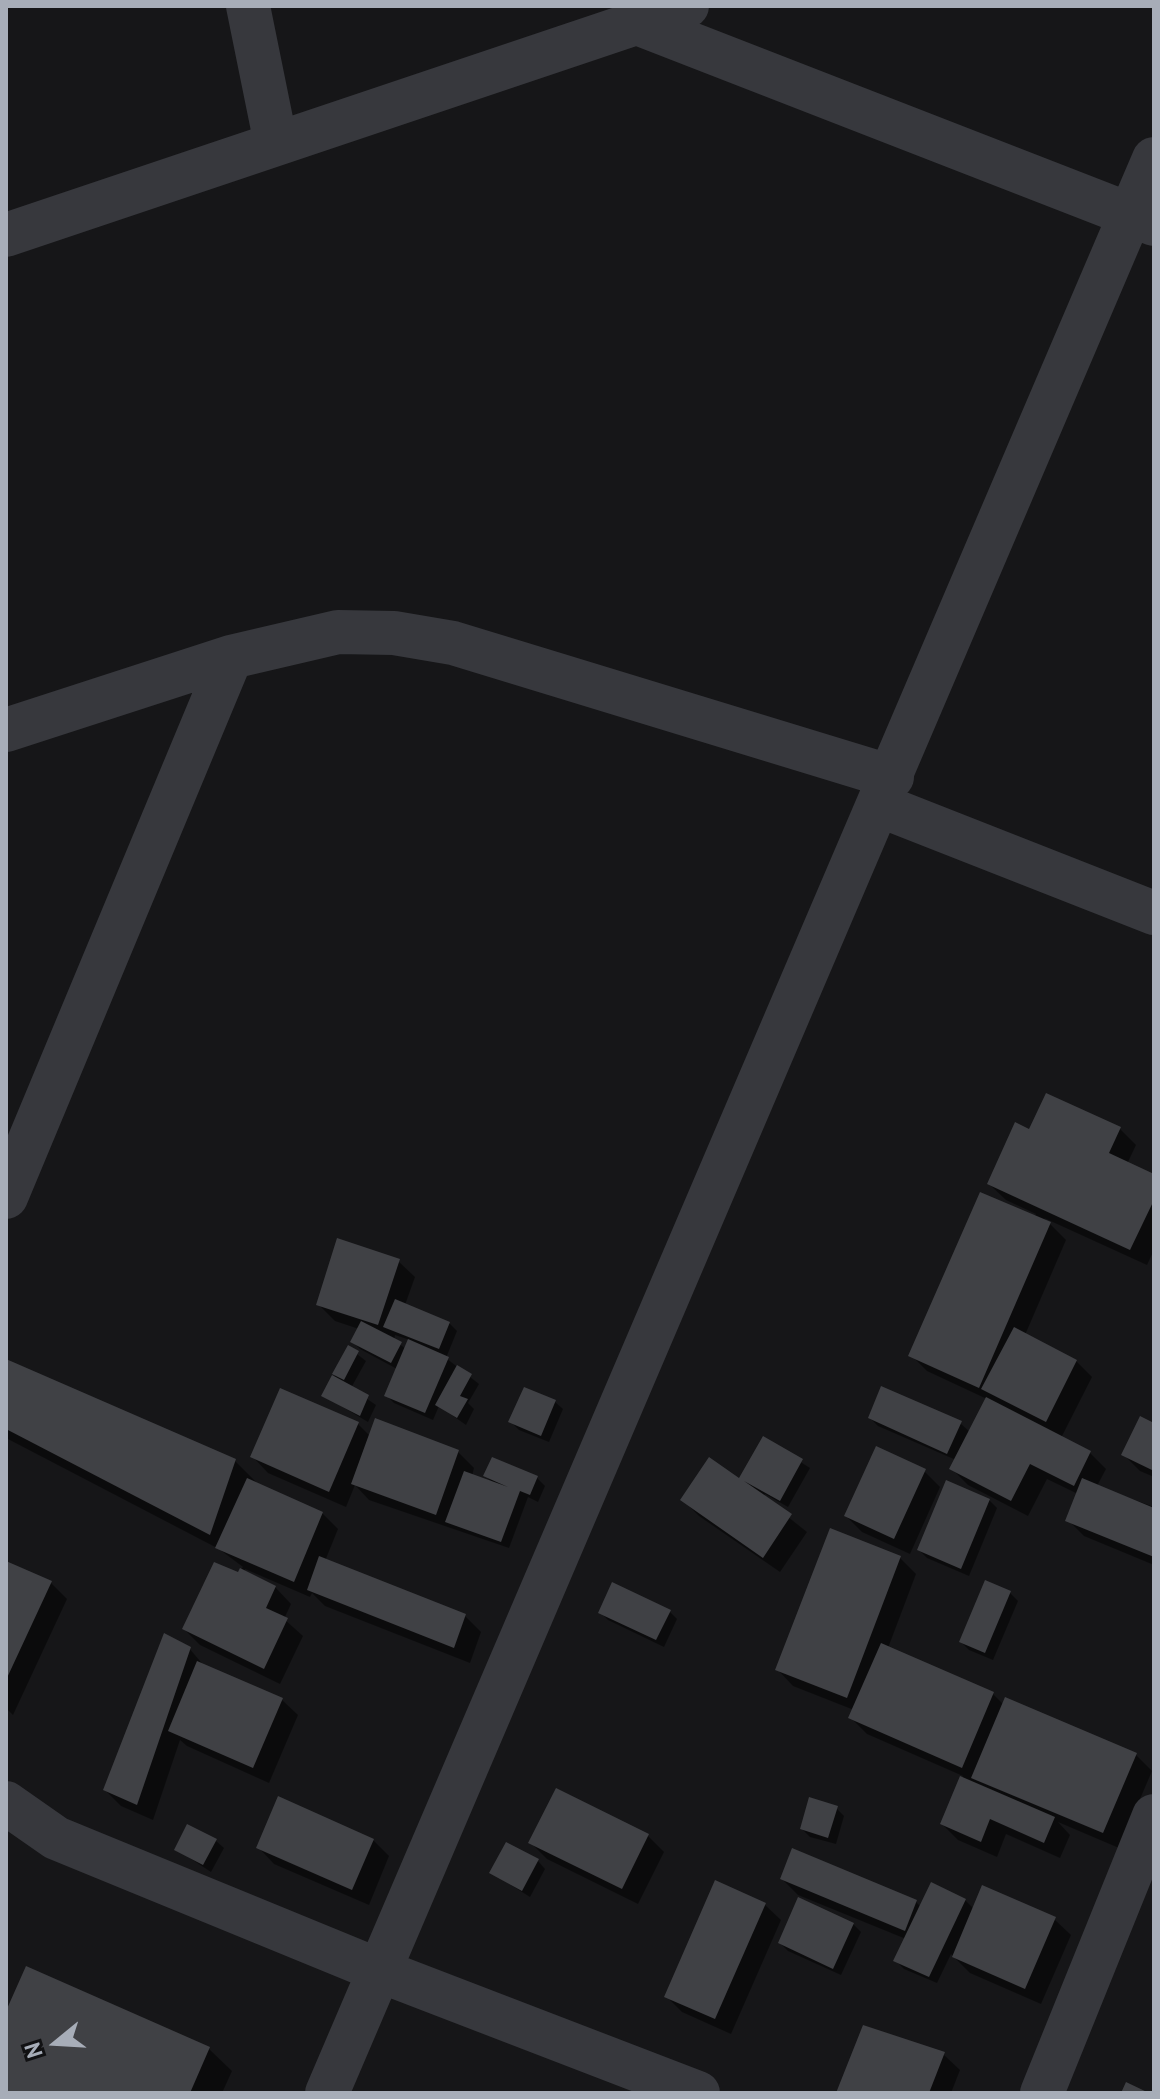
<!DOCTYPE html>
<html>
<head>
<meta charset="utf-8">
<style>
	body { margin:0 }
	#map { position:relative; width:1160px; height:2099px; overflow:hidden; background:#161618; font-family:"PT Sans",sans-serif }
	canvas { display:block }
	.frame { position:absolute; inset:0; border:8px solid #a7adb8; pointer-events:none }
	.north { position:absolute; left:16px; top:2003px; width:80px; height:80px; -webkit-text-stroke:6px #111113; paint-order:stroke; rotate:252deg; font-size:22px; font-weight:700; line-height:32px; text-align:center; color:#a7adb8 }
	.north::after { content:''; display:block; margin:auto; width:28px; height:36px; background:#a7adb8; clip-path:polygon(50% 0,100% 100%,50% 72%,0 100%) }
</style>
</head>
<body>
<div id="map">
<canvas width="1160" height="2099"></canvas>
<div class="frame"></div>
<div class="north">N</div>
</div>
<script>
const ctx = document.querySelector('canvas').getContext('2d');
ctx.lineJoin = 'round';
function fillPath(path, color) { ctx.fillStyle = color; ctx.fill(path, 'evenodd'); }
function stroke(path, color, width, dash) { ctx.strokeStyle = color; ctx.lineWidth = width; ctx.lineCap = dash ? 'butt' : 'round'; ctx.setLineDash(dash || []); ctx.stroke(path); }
fillPath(new Path2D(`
	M 1047,1095 L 1120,1129 L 1136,1145 L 1127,1164 L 1154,1176 L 1154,1250 L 1147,1265 L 1044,1218 L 1066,1240 L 1025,1335 L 1076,1361 L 1092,1377 L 1061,1438 L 1090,1453 L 1106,1469 L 1097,1486 L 1154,1507 L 1154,1565 L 1084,1536 L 1068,1520 L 1078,1494 L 1047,1479 L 1028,1516 L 968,1485 L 952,1469 L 956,1460 L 878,1426 L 870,1418 L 960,1423 L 970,1432 L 987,1399 L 927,1371 L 911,1355 L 1034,1217 L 1036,1214 L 1006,1200 L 989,1184 L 1030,1132 Z
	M 398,1261 L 415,1277 L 405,1305 L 449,1323 L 457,1331 L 446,1358 L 479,1384 L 468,1403 L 474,1409 L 466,1425 L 439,1406 L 433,1420 L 394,1403 L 386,1395 L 397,1369 L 360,1349 L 352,1341 L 359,1329 L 335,1321 L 318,1304 ZM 395,1335 L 410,1340 L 406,1349 L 394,1340 Z
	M 349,1348 L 366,1361 L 351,1388 L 376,1405 L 368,1422 L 324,1396 Z
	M 6,1362 L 235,1461 L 258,1484 L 322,1513 L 338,1529 L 325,1561 L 465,1616 L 481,1632 L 470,1663 L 325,1606 L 312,1593 L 310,1597 L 245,1569 L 244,1572 L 275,1587 L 291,1604 L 284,1619 L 303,1636 L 280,1684 L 200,1645 L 184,1629 L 243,1567 L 219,1549 L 6,1438 Z
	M 281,1391 L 358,1424 L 370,1436 L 458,1452 L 474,1468 L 472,1476 L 494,1484 L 486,1476 L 537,1478 L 545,1486 L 538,1502 L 528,1497 L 509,1548 L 369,1500 L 355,1485 L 346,1507 L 268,1473 L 252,1456 Z
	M 555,1402 L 563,1409 L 549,1442 L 519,1430 L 511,1422 Z
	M 1154,1425 L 1154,1477 L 1140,1471 L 1124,1455 Z
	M 764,1439 L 810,1468 L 788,1507 L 765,1494 L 763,1497 L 807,1532 L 780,1572 L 699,1516 L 683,1500 L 740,1481 Z
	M 924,1471 L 940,1487 L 910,1554 L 862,1532 L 846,1516 Z
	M 989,1500 L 997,1508 L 969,1576 L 927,1558 L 919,1550 Z
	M 900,1558 L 916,1574 L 888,1648 L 993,1694 L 1004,1705 L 1136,1755 L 1152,1771 L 1119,1848 L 1058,1822 L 1070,1835 L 1060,1858 L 1006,1834 L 997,1857 L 958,1840 L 942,1824 L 963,1776 L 867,1734 L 851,1718 L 854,1710 L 793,1686 L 777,1669 Z
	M 6,1563 L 51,1583 L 67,1599 L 13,1715 L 6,1708 Z
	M 1010,1593 L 1018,1601 L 993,1660 L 969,1650 L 961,1642 Z
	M 669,1611 L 677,1619 L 664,1647 L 608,1620 L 600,1612 Z
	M 189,1648 L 205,1667 L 281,1699 L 298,1715 L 269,1783 L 187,1746 L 180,1740 L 153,1820 L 121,1806 L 105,1790 Z
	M 836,1808 L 844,1816 L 836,1844 L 810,1837 L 802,1829 Z
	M 648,1836 L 664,1852 L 638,1904 L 547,1859 L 531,1843 Z
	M 373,1840 L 389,1856 L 369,1905 L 274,1864 L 258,1847 Z
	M 216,1841 L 224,1848 L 211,1872 L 176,1849 Z
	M 538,1861 L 545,1869 L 530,1897 L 492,1873 Z
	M 782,1879 L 916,1902 L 921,1907 L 965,1900 L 974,1909 L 1054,1919 L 1071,1935 L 1041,2004 L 970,1973 L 951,1954 L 937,1983 L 904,1969 L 896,1961 L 906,1939 L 798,1895 Z
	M 764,1904 L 781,1920 L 731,2034 L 682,2012 L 666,1996 Z
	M 853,1924 L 861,1932 L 841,1975 L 788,1951 L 780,1943 Z
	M 6,2015 L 209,2049 L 232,2071 L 222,2093 L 6,2093 Z
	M 943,2054 L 960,2070 L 951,2093 L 838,2093 Z`), '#0007');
fillPath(new Path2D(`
	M 1046,1093 L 1121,1127 L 1109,1153 L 1154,1174 L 1154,1200 L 1130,1250 L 987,1184 L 1015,1122 L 1029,1129 Z
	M 980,1192 L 1051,1222 L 979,1388 L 908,1356 Z
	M 337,1238 L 400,1259 L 378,1325 L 316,1305 Z
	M 395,1299 L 450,1322 L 439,1349 L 383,1327 Z
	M 361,1321 L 402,1342 L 391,1363 L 350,1342 Z
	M 1014,1327 L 1077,1360 L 1046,1422 L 981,1389 Z
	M 408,1339 L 449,1357 L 425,1413 L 384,1396 Z
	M 348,1345 L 359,1351 L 344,1380 L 332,1374 Z
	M 6,1359 L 236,1459 L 210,1535 L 6,1429 Z
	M 457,1365 L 472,1374 L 460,1396 L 468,1399 L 457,1418 L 435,1405 Z
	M 332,1375 L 369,1395 L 360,1416 L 321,1396 Z
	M 881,1386 L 962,1421 L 947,1454 L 868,1418 Z
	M 524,1387 L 556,1400 L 541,1436 L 508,1422 Z
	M 280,1388 L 359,1422 L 329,1492 L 250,1457 Z
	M 986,1397 L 1091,1451 L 1074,1486 L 1030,1464 L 1011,1501 L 949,1469 Z
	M 1140,1416 L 1154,1423 L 1154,1471 L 1121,1455 Z
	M 375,1418 L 459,1450 L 436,1515 L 351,1484 Z
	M 763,1436 L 803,1459 L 780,1501 L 744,1481 L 792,1514 L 763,1558 L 680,1500 L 709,1457 L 739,1478 Z
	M 876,1446 L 926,1469 L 894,1539 L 844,1516 Z
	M 492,1457 L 538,1476 L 530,1495 L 520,1491 L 501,1542 L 445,1522 L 464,1471 L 508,1487 L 483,1476 Z
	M 247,1478 L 323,1512 L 294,1582 L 215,1548 Z
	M 1082,1478 L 1154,1508 L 1154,1557 L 1065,1521 Z
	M 946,1480 L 990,1499 L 961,1569 L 917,1550 Z
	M 830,1528 L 901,1556 L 847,1698 L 775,1670 Z
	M 319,1556 L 466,1614 L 454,1648 L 307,1590 Z
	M 6,1561 L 52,1581 L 6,1680 Z
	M 214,1562 L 238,1572 L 240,1568 L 276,1586 L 266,1608 L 288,1618 L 264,1669 L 182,1629 Z
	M 985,1580 L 1011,1591 L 985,1653 L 959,1642 Z
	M 612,1582 L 671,1610 L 656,1640 L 598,1613 Z
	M 164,1633 L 191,1647 L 137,1805 L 103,1790 Z
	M 881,1643 L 994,1692 L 962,1768 L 848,1718 Z
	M 197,1661 L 283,1698 L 253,1768 L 168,1731 Z
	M 1005,1697 L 1137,1753 L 1103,1833 L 971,1778 Z
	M 960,1776 L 1055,1817 L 1044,1843 L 990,1819 L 981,1842 L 940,1824 Z
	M 556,1788 L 649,1834 L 622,1889 L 528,1843 Z
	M 278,1796 L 374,1839 L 352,1890 L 256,1848 Z
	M 809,1797 L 838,1806 L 828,1838 L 800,1829 Z
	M 187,1824 L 217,1839 L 203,1865 L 174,1850 Z
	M 506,1842 L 539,1859 L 522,1891 L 489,1873 Z
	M 792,1848 L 917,1900 L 905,1931 L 780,1879 Z
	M 715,1880 L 766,1903 L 715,2019 L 664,1997 Z
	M 931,1882 L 966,1899 L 929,1977 L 893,1961 Z
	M 982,1885 L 1056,1917 L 1025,1989 L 952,1957 Z
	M 798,1897 L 854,1923 L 833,1969 L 778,1943 Z
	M 26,1966 L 210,2047 L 190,2093 L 6,2093 L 6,2011 Z
	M 863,2025 L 945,2052 L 929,2093 L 836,2093 Z
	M 1126,2082 L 1149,2093 L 1121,2093 Z`), '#404145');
stroke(new Path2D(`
	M 248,6 L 276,144
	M 637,23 L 1154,224
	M 6,235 L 687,6
	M 6,730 L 231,657 L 338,632 L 394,633 L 453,643 L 892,777
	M 879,805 L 1154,913
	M 6,1197 L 231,657
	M 6,1803 L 56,1838 L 378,1970 L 698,2093
	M 327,2093 L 1154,159
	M 1042,2093 L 1154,1816`), '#37383d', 44);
</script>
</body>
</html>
